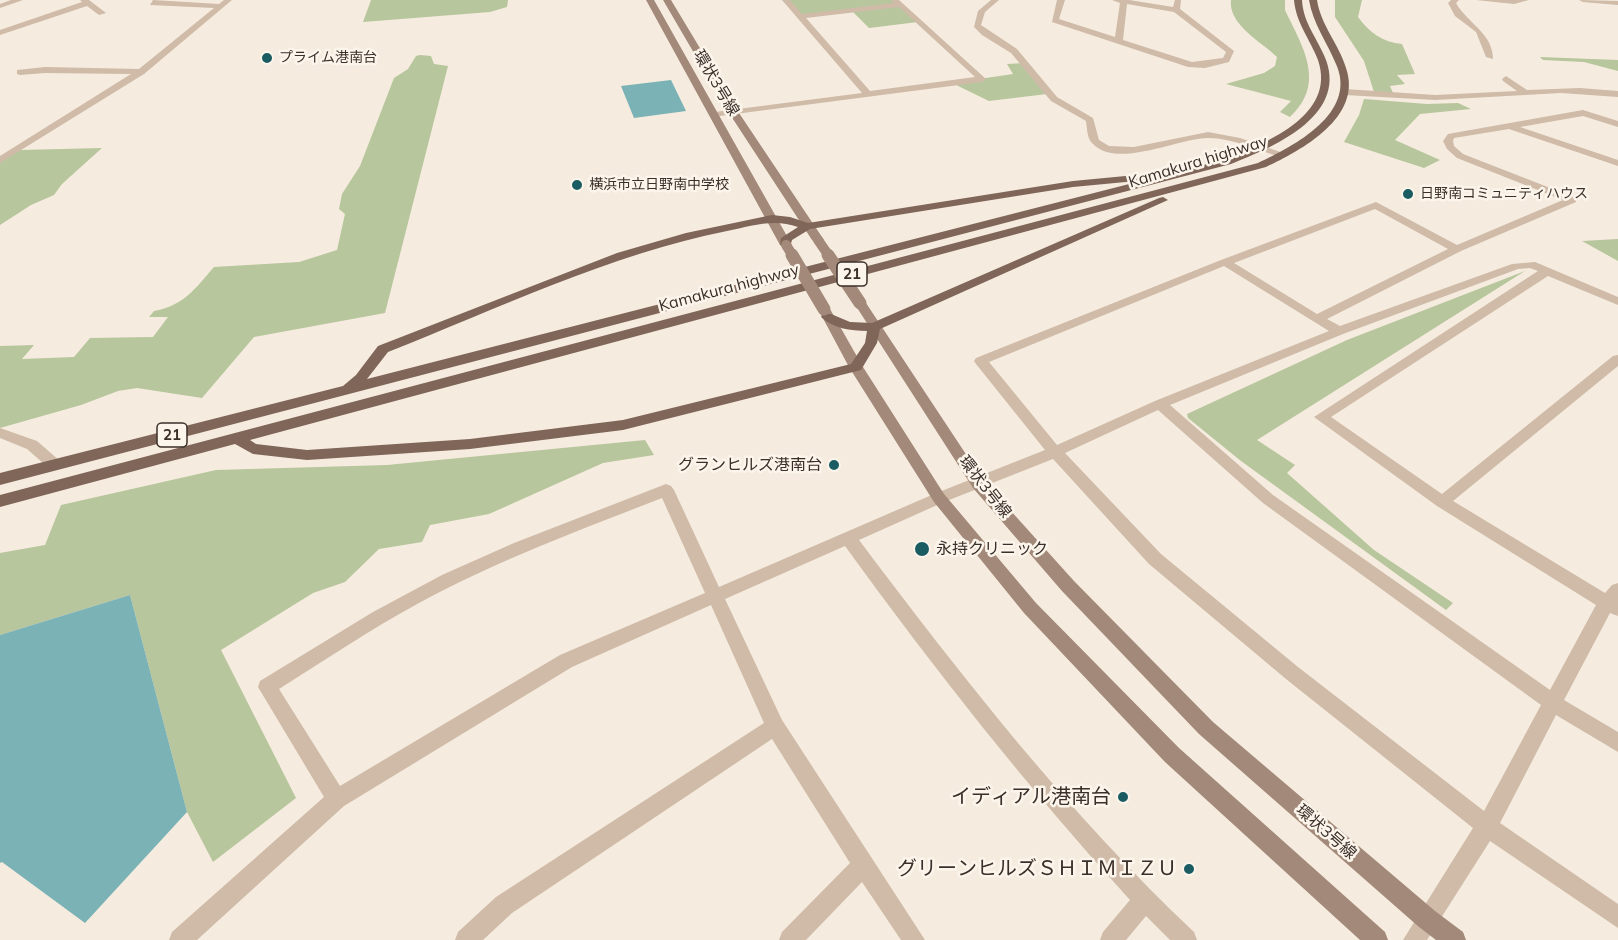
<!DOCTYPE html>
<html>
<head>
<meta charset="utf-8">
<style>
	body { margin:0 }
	canvas { display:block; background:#f5ebde }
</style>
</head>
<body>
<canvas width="1618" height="940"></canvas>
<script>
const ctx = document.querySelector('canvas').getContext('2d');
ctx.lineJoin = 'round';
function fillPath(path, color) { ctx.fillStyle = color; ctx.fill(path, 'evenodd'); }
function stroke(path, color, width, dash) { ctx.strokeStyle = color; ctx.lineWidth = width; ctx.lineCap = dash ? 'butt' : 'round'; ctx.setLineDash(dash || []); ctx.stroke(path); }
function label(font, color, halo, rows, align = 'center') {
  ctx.font = font + ' Mulish,"Noto Sans JP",sans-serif'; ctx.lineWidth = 5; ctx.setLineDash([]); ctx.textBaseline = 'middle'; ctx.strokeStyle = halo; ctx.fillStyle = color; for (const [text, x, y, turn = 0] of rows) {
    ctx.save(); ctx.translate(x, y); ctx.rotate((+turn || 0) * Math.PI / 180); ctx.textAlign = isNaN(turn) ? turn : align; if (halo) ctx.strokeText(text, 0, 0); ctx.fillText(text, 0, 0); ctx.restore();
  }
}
fillPath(new Path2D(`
	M 371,0 L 508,0 L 507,7 L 490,12 L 363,22 Z
	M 786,0 L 895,0 L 918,22 L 869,28 L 852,11 L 801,16 Z
	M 1231,0 L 1285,0 L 1285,10 C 1302,46 1327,83 1290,117 L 1280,112 L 1291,101 L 1226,84 L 1264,73 L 1275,66 L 1277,57 C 1262,42 1228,25 1231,0 Z
	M 1335,0 L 1362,0 L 1358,17 C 1370,33 1382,42 1402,44 L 1415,74 L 1397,75 L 1405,84 L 1390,86 L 1393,93 L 1374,92 L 1364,61 L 1335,17 Z
	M 420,55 L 431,56 L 434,64 L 448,66 L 385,313 L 254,337 L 202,398 L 137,388 L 118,391 L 81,405 L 0,428 L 0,346 L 34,345 L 22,359 L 74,357 L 90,338 L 153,337 L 168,317 L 149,317 L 154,311 C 183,306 195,289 214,267 L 299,262 L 337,250 L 345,214 L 339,209 L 342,194 L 360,166 L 394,78 L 408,69 L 416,56 Z
	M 1540,57 L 1618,60 L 1618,71 L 1584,62 L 1543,60 Z
	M 1024,63 L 1047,94 L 989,101 L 952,83 L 1013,74 L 1007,64 Z
	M 1364,99 L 1427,104 L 1458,103 L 1471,109 L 1420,114 L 1395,140 L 1440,160 L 1424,168 L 1344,142 L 1359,115 Z
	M 102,148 L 62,184 L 54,195 L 31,205 L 0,225 L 0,160 L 20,150 Z
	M 1618,239 L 1618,261 L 1582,241 Z
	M 1525,271 L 1257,440 L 1295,465 L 1287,473 L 1374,550 L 1453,603 L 1446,610 L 1241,461 L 1188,418 L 1187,414 L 1347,340 Z
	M 645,440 L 654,455 L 603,463 L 489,514 L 430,525 L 422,542 L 379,549 L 345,582 L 313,593 L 221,650 L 296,798 L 213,862 L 187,812 L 130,595 L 0,635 L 0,553 L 45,545 L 61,505 L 216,470 L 387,465 Z`), '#b7c69c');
fillPath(new Path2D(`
	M 671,80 L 686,111 L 634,118 L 621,86 Z
	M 130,595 L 187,812 L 85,923 L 2,862 L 0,863 L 0,635 Z`), '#7ab2b6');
fillPath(new Path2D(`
	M 11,0 L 23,0 L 0,8 L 0,4 Z
	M 80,0 L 89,0 L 106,13 L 99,15 L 87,6 L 0,35 L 0,30 L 82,2 Z
	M 153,0 L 219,4 L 224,0 L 232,0 L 144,74 L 0,163 L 0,156 L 131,74 L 45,73 L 20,75 L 17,74 L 17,70 L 45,67 L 139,69 L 214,8 L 150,5 Z
	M 782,0 L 790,0 L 802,14 L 894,3 L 891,0 L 899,0 L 986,79 L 982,82 L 712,117 L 710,115 L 715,112 L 862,93 ZM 899,7 L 975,77 L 870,91 L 806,18 Z
	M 991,0 L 999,0 L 985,12 L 981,25 L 1017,49 L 1057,97 L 1093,118 L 1099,140 L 1109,146 L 1134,147 L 1208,132 L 1240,138 L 1289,155 L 1284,158 C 1259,151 1234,138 1208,138 C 1178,138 1116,170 1092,143 C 1087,138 1087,128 1086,121 L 1051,101 L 1011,53 L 982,35 L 974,27 L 978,11 Z
	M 1057,0 L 1065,0 L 1059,19 L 1115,37 L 1120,3 L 1112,0 L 1129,0 L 1173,7 L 1175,0 L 1181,0 L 1180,9 L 1234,51 L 1229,62 L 1205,68 L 1188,67 L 1052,22 ZM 1127,4 L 1174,12 L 1226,52 L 1223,58 L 1192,62 L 1123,40 Z
	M 1451,0 L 1459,0 L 1456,3 C 1467,23 1493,33 1493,59 L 1486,57 L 1476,32 L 1455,16 L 1448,3 Z
	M 1476,0 L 1529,0 L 1514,4 Z
	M 1579,0 L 1618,1 L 1618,5 L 1583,2 Z
	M 1506,76 L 1527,90 L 1580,88 L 1618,91 L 1618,97 L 1561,93 L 1435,100 L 1345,95 L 1341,92 L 1345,89 L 1435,95 L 1517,91 L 1503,81 L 1502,79 Z
	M 1583,110 L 1618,121 L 1618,127 L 1583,116 L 1520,127 L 1618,160 L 1618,166 L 1509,129 L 1454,138 L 1453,141 L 1454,146 L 1463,154 L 1576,198 L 1576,202 L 1461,251 L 1327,319 L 1340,326 L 1512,264 L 1535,262 L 1618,297 L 1618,305 L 1548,276 L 1331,417 L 1442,494 L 1613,356 L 1618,355 L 1618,366 L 1453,501 L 1605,593 L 1612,585 L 1618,583 L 1618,616 L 1610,613 L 1564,700 L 1618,732 L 1618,752 L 1556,715 L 1500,823 L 1618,904 L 1618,928 L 1490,841 L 1427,940 L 1403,940 L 1473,828 L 1286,679 L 1149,564 L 1053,459 L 944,502 L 859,540 C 962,677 1069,814 1194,932 L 1197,940 L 1170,940 L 1146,916 L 1126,940 L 1100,940 L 1103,932 L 1130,900 C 1028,788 934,669 845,546 L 725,599 L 782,720 L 925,940 L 901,940 L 862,882 L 806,940 L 779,940 L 782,932 L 850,863 L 772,739 L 512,913 L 483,940 L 455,940 L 458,932 L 496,897 L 764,723 L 711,605 L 572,667 L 344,806 L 197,940 L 169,940 L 172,932 L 324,797 L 258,687 L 260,681 L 373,612 L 442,575 L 514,543 L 666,484 L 671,486 L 674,490 L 719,587 L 934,494 L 1045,450 L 976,364 L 974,361 L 976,358 L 1221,260 L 1376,202 L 1457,245 L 1563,200 L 1457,158 L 1447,149 L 1443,141 L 1448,134 ZM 1375,209 L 1448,249 L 1317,314 L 1234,263 ZM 1224,266 L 1329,331 L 1155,401 L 1057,445 L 989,362 ZM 1530,268 L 1538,271 L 1314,417 L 1437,506 L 1596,605 L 1550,690 L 1273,495 L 1170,405 L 1343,334 L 1518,269 ZM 1158,410 L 1263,503 L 1541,705 L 1484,811 L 1298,667 L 1161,554 L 1065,453 ZM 662,498 L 705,593 L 560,655 L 340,786 L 279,689 C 325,660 371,629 419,603 C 496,561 580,530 662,498 Z
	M 0,428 L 37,441 L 60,461 L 62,465 L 60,469 L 50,469 L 27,449 L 0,438 Z`), '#cfbba8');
fillPath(new Path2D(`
	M 646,0 L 654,0 L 792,245 L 790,247 L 786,248 L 780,245 Z
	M 663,0 L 671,0 L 739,113 L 824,240 L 822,242 L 814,242 L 812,240 L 729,113 Z
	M 860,299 L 866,303 L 983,480 L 1074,581 L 1213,722 L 1435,911 L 1463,932 L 1466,940 L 1436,940 L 1419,927 L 1199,734 L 1062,591 L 973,488 L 854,303 Z
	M 824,305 L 830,309 L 863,367 L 944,494 L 1036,603 L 1179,748 L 1385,932 L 1388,940 L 1360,940 L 1165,762 L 1024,613 L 934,502 L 849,367 L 818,309 Z`), '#a38979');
fillPath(new Path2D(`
	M 1294,0 L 1302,0 C 1303,23 1318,39 1326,60 C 1347,117 1271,148 1231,164 L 0,485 L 0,473 L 343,386 L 356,375 L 378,346 L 617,253 L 686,233 L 772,215 L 790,217 L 808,223 L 1073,181 L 1136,175 L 1141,178 L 1136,181 L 1073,187 L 810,229 L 792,240 L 790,247 L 786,248 L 780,245 L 781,238 L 798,227 C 774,218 751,226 727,231 C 609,255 499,308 388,352 L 367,379 L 1223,160 C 1264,144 1337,116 1318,60 C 1310,39 1296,23 1294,0 Z
	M 1309,0 L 1317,0 C 1321,26 1339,44 1346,68 C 1363,117 1302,150 1266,167 L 250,440 L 256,444 L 307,450 L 470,439 L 623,420 L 851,364 L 865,343 L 867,331 C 851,331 832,328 821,317 L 823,314 L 831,314 L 850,322 L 872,323 L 1159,198 L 1163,197 L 1168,200 L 880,329 L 877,343 L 861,370 L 623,430 L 470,449 L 307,460 L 253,454 L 235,444 L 0,507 L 0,495 L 1258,163 C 1294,146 1358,113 1336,64 C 1327,42 1313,24 1309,0 Z`), '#7f6659');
stroke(new Path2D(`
	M 818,240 L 829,256
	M 786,245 L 793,256`), '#a38979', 10);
stroke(new Path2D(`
	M 792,255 L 824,309
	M 828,255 L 860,303`), '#a38979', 13);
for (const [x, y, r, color] of [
	[267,58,6,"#1a5c62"],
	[577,185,6,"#1a5c62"],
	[1408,194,6,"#1a5c62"],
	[834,465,6,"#1a5c62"],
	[922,549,8,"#1a5c62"],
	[1123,797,6,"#1a5c62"],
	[1189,869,6,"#1a5c62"]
]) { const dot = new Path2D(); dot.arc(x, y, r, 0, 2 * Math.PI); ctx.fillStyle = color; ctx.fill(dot); stroke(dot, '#fcf5ec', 2); }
label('14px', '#3b2f29', '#fcf5ec', [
	["プライム港南台",279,58],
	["横浜市立日野南中学校",589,185],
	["日野南コミュニティハウス",1420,194]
], 'left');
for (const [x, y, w] of [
	[852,274,30],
	[172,435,30]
]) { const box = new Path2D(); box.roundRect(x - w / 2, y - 12, w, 24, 4.5); ctx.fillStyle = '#fcf5ec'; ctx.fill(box); stroke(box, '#3b2f29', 1.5); }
label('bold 15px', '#3b2f29', null, [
	["21",852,274],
	["21",172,435]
]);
label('16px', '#3b2f29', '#fcf5ec', [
	["環状3号線",716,83,59],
	["Kamakura highway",1198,162,-17],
	["Kamakura highway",729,288,-15],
	["環状3号線",985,487,52],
	["環状3号線",1326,832,41]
]);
label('16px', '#3b2f29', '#fcf5ec', [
	["グランヒルズ港南台",822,465],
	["永持クリニック",936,549,"left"]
], 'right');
label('20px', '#3b2f29', '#fcf5ec', [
	["イディアル港南台",1111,797],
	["グリーンヒルズＳＨＩＭＩＺＵ",1177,869]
], 'right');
</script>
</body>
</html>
